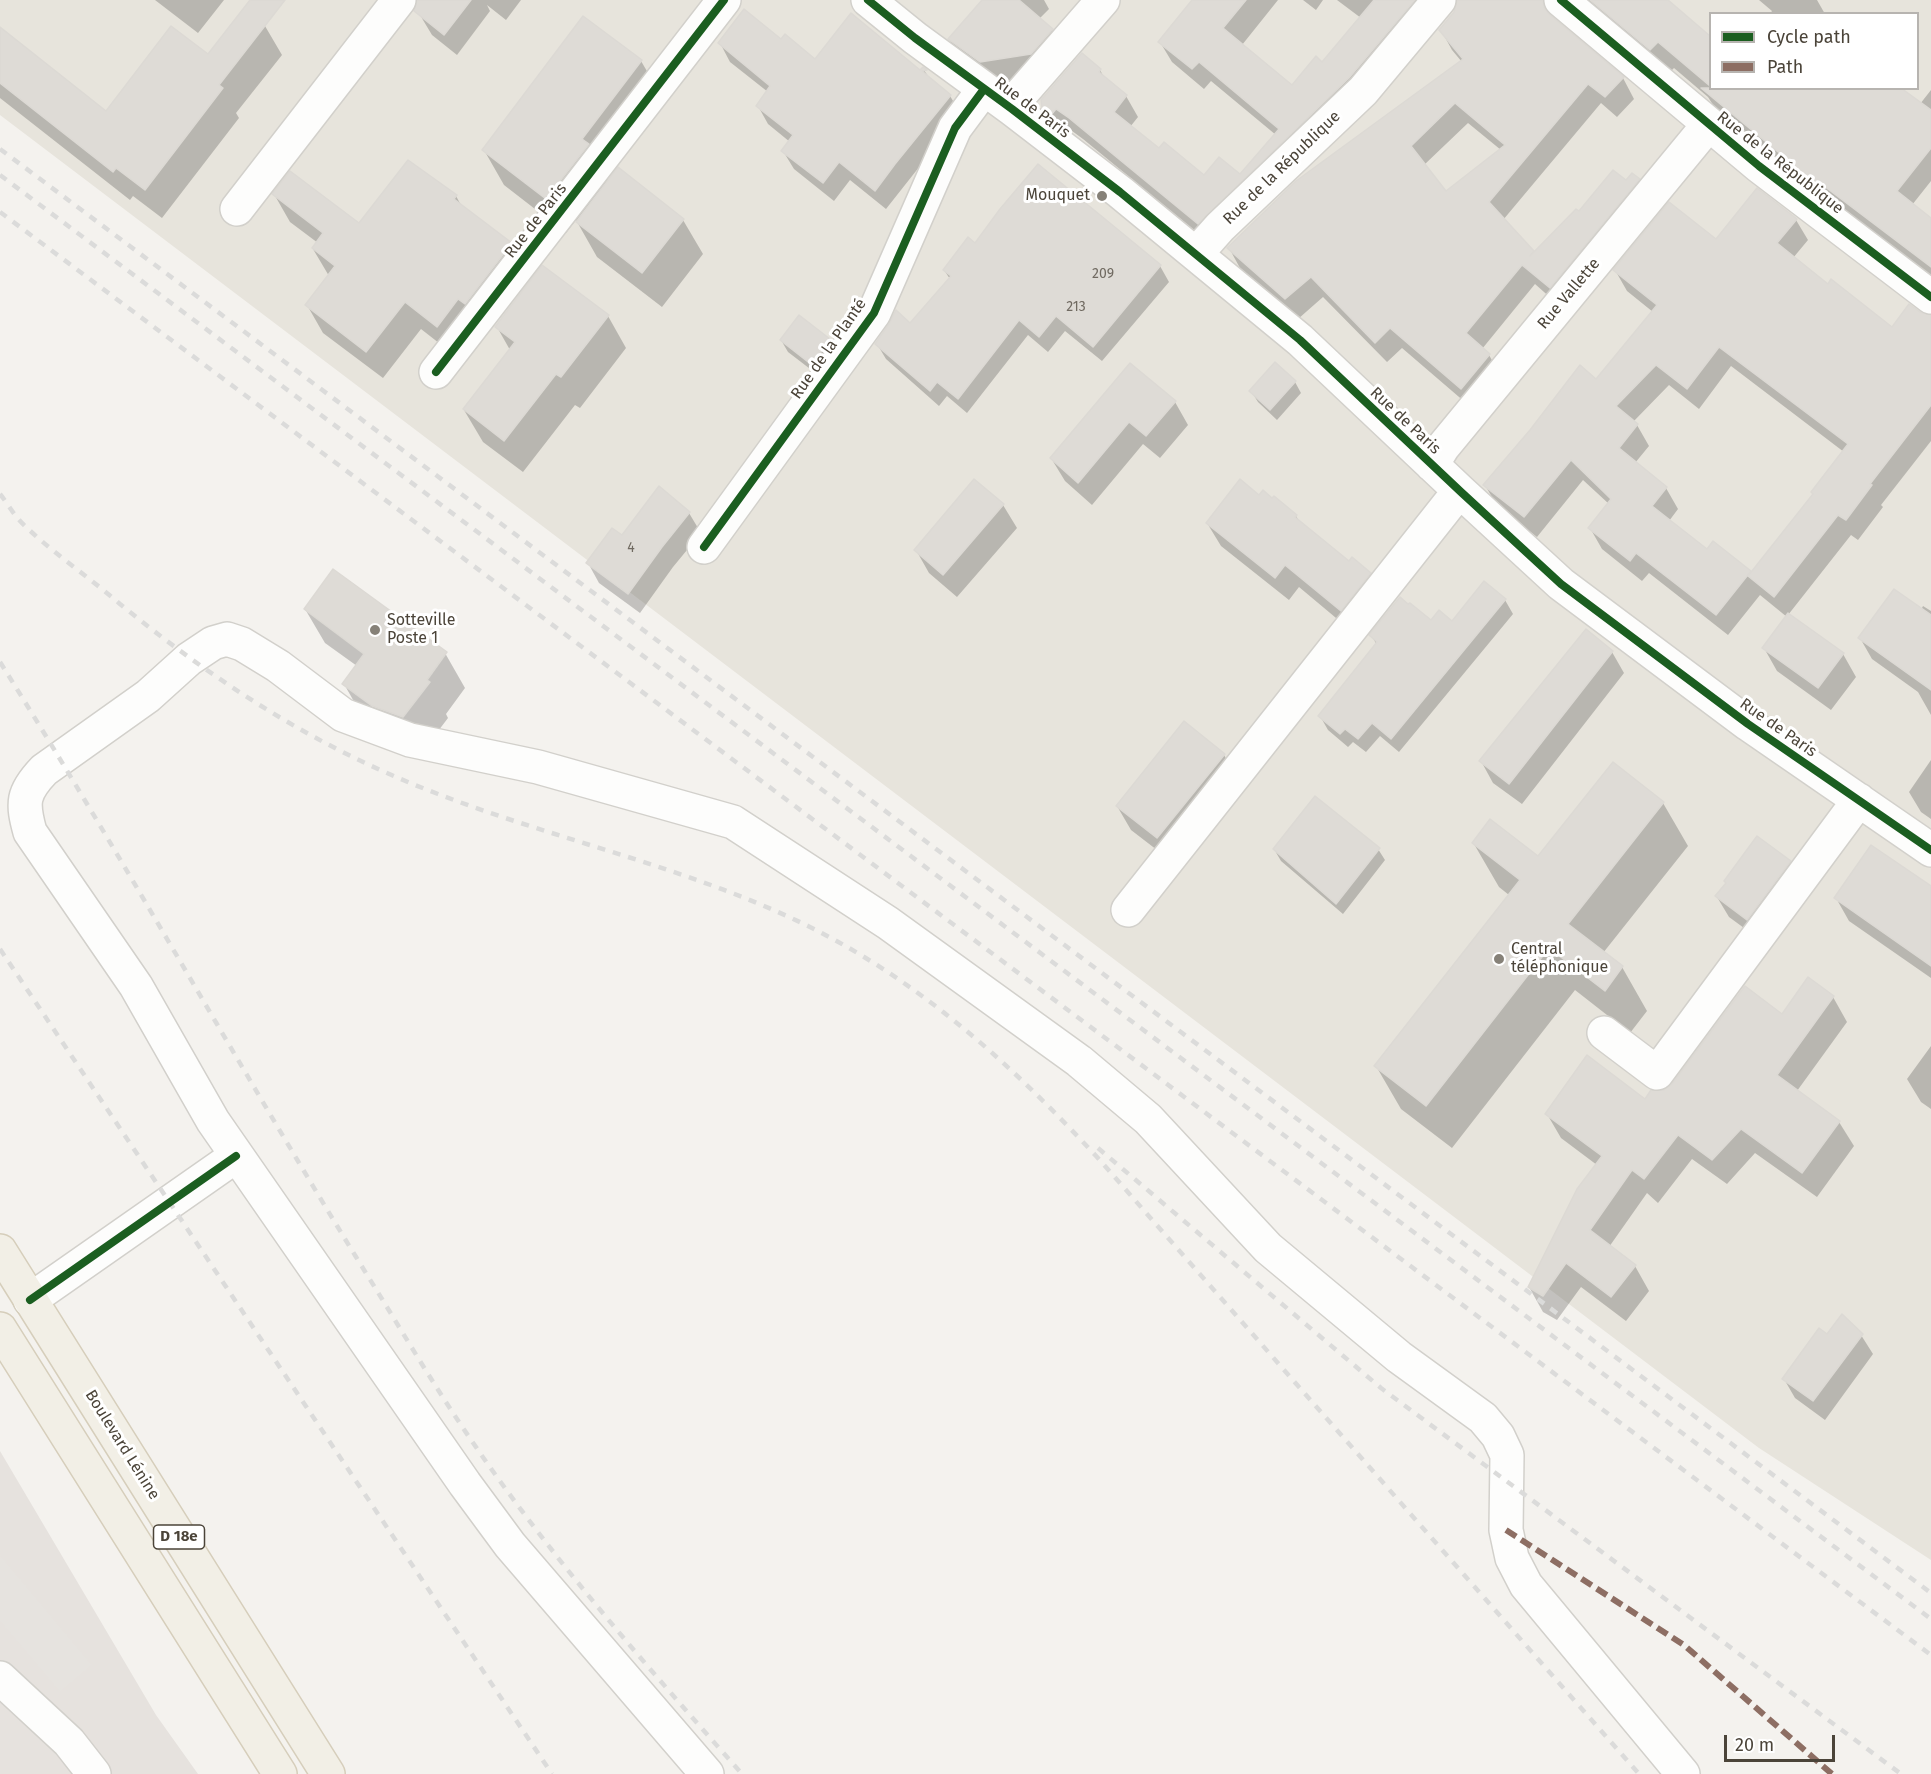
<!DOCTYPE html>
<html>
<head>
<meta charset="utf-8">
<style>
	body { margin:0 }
	#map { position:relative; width:1931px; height:1774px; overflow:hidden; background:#f4f2ee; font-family:"Fira Sans",sans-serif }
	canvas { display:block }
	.legend { position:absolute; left:1709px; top:12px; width:210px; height:78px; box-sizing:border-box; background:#fff; border:2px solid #b7b4b0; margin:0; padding:8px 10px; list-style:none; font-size:18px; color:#4b4439 }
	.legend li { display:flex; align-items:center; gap:12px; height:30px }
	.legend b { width:30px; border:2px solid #b7b4b0 }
	.scale { position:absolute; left:1724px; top:1735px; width:111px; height:27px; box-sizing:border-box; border:3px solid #4b4439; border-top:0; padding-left:8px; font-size:18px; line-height:21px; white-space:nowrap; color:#4b4439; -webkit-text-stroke:4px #fff; paint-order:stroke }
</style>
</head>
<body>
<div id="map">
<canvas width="1931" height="1774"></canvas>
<ul class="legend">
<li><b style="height:8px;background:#1b5e20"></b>Cycle path</li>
<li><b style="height:8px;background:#8d6e63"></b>Path</li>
</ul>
<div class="scale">20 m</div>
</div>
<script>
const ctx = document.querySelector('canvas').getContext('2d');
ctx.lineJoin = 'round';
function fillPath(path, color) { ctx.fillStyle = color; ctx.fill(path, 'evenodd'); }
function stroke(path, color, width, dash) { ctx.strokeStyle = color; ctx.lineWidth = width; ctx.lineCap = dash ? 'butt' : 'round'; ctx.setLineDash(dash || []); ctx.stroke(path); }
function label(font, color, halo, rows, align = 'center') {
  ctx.font = font + ' "Fira Sans",sans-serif'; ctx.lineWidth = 6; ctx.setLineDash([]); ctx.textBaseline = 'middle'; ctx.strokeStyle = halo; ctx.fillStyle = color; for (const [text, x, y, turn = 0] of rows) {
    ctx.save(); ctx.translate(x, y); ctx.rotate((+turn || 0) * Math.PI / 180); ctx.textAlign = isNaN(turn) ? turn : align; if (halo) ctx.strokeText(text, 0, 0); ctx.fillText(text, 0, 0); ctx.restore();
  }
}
fillPath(new Path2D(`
	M 0,0 L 1931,0 L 1931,1560 L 1759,1448 L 0,115 ZM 1710,14 L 1918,14 L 1918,88 L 1710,88 Z`), '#e7e4dc');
fillPath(new Path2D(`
	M 0,1451 L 156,1715 L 198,1774 L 0,1774 Z`), '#e6e2de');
fillPath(new Path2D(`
	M 0,1555 L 92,1665 L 60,1692 L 0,1621 Z`), '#e6e3df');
fillPath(new Path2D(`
	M 155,0 L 224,0 L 198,33 Z
	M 432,0 L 521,0 L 506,20 L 487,5 L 490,11 L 457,55 L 432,35 L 420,15 Z
	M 983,0 L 1044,0 L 1049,9 L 1039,19 L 1052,30 L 1064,51 L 1043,75 L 993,83 L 962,60 L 949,39 Z
	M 1194,0 L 1278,0 L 1242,45 L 1292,87 L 1323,64 L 1361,18 L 1337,0 L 1531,0 L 1623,78 L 1634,99 L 1617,117 L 1601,103 L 1503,220 L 1534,254 L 1579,213 L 1626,182 L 1638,180 L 1650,200 L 1562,308 L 1535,284 L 1482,349 L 1489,355 L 1501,376 L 1473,409 L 1402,348 L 1387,362 L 1323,297 L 1298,319 L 1240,268 L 1229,248 L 1462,62 L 1452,50 L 1441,30 L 1455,13 L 1459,4 L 1445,3 L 1210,243 L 1083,139 L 1068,128 L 1063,135 L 1056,129 L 1044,108 L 1100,70 L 1105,79 L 1126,96 L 1138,117 L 1130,127 L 1159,150 L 1204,177 L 1241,176 L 1276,135 L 1211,81 L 1204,89 L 1172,62 L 1160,42 ZM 1468,123 L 1501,150 L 1446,193 L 1424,165 Z
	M 1303,0 L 1323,0 L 1316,10 Z
	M 1584,0 L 1666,0 L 1710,38 L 1710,88 L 1920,104 L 1931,90 L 1931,181 L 1912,205 L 1931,220 L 1931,281 L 1720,116 L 1708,97 L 1674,68 L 1666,76 Z
	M 1759,0 L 1817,0 L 1825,14 L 1770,14 L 1772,11 Z
	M 244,10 L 265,26 L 282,55 L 236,113 L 239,118 L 162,218 L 133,196 L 130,200 L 0,98 L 0,29 L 106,113 L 208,56 Z
	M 781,41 L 816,61 L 920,72 L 923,69 L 931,80 L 950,96 L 961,114 L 886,209 L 850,180 L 834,201 L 794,169 L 783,151 L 790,142 L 768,124 L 758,106 L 768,92 L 730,62 L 720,43 Z
	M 641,61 L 661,95 L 603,172 L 609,182 L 683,220 L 703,254 L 662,307 L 597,257 L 576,220 L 566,233 L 504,185 L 484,150 Z
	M 274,194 L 359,225 L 456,196 L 462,207 L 511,244 L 527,272 L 453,354 L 421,329 L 383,378 L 323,333 L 307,305 L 329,276 L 313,249 L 318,243 L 290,222 Z
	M 1796,220 L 1808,240 L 1793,258 L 1828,286 L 1892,329 L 1931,321 L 1931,441 L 1881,505 L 1883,507 L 1858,540 L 1851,535 L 1788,615 L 1843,654 L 1856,677 L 1831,710 L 1777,671 L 1764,648 L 1787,617 L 1760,595 L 1728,635 L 1649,573 L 1642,581 L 1602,549 L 1590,528 L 1609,504 L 1583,480 L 1537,537 L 1497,506 L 1485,485 L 1596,381 L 1653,312 L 1627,291 L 1615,270 ZM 1731,366 L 1844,452 L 1814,495 L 1751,575 L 1708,551 L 1669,521 L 1678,509 L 1666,488 L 1635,463 L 1649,446 L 1637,425 L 1633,422 L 1669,385 L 1699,409 Z
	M 976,245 L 1160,266 L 1169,282 L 1102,361 L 1065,331 L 1048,352 L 1028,335 L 967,413 L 947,396 L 939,406 L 886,359 L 877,344 L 911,326 L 950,279 L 944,270 Z
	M 608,316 L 626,348 L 580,408 L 575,405 L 523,472 L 483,442 L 464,410 L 510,350 L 497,327 Z
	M 781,340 L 829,340 L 835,351 L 818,375 L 788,352 Z
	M 1130,365 L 1175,402 L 1188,425 L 1160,458 L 1143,444 L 1092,505 L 1065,481 L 1051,458 Z
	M 1295,382 L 1301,393 L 1277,420 L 1258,402 L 1251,391 Z
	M 974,481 L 1003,505 L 1017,528 L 957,597 L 929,573 L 916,550 Z
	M 659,489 L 689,513 L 701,533 L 673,567 L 640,613 L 599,583 L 588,563 L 623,538 Z
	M 1259,497 L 1272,500 L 1296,516 L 1301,524 L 1349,563 L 1369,574 L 1383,597 L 1354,633 L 1299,587 L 1289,600 L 1221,546 L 1207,523 Z
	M 1484,583 L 1505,600 L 1513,614 L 1399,752 L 1380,736 L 1366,752 L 1353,742 L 1348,747 L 1328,730 L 1320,716 L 1377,645 L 1371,635 L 1452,623 Z
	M 1923,606 L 1931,611 L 1931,715 L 1918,692 L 1872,659 L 1860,638 L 1921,610 Z
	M 305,609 L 445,653 L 465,688 L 446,714 L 448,718 L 423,751 L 364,719 L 344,684 L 357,666 L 325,643 Z
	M 1612,652 L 1624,673 L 1522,804 L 1493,783 L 1481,761 Z
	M 1224,755 L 1237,778 L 1170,860 L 1131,830 L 1117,806 Z
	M 1931,760 L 1931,819 L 1921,812 L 1909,792 Z
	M 1663,803 L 1688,846 L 1603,953 L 1622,967 L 1647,1011 L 1630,1033 L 1575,990 L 1452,1148 L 1401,1109 L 1376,1066 L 1509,895 L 1499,887 L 1474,844 L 1538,858 Z
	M 1274,849 L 1378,849 L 1385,860 L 1343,914 L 1281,861 Z
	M 1790,862 L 1801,882 L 1759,939 L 1729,917 L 1717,897 Z
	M 1836,898 L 1931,908 L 1931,978 L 1849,921 Z
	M 1809,979 L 1833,997 L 1847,1022 L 1797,1091 L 1839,1122 L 1854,1146 L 1817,1197 L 1755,1153 L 1727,1184 L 1692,1159 L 1658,1203 L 1647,1193 L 1609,1247 L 1635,1266 L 1649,1291 L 1626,1321 L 1581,1287 L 1557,1320 L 1543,1312 L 1529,1287 L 1597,1165 L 1561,1138 L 1547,1114 L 1645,1101 L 1665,1091 L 1783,1016 Z
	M 1931,1046 L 1931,1109 L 1921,1102 L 1907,1079 Z
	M 1861,1335 L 1873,1354 L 1825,1420 L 1795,1398 L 1784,1379 L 1828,1336 Z`), '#0003');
const building = new Path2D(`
	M 250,0 L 285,0 L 219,85 L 223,88 L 145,190 L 116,168 L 113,172 L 0,83 L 0,27 L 106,111 L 171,26 L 208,54 Z
	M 417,0 L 471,0 L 444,35 L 414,11 Z
	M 982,0 L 1019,0 L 1053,29 L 1031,54 L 980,62 L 948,39 Z
	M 1192,0 L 1246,0 L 1223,28 L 1292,85 L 1316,56 L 1322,62 L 1374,0 L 1415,0 L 1349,78 L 1198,224 L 1069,118 L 1056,109 L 1051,115 L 1042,109 L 1041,100 L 1082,53 L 1101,69 L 1099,72 L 1127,95 L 1114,112 L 1159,148 L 1164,142 L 1204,175 L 1219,157 L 1240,174 L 1279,129 L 1199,62 L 1192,69 L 1158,42 Z
	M 1457,0 L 1543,0 L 1544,7 L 1549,14 L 1624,77 L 1605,97 L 1588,84 L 1489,202 L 1534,251 L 1530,256 L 1576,209 L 1579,211 L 1613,170 L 1626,180 L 1632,173 L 1640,179 L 1550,288 L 1522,265 L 1466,333 L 1490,354 L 1461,389 L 1390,328 L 1375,343 L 1311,277 L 1285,299 L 1227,248 L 1296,181 L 1463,59 L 1439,30 L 1454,12 ZM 1455,103 L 1505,145 L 1446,191 L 1411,146 Z
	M 1590,0 L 1668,0 L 1710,36 L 1710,86 L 1658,42 L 1650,50 Z
	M 744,9 L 781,39 L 785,34 L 815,59 L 851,13 L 920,70 L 923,67 L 927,70 L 922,71 L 951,95 L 895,164 L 875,191 L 839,162 L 823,183 L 781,151 L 793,135 L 756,106 L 770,86 L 718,43 Z
	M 583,16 L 642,60 L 582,139 L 589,144 L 546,199 L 482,150 Z
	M 1701,88 L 1901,88 L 1931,110 L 1931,148 L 1897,191 L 1931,218 L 1931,267 L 1824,186 L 1821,190 L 1781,159 L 1783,156 Z
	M 408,160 L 457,195 L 454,199 L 512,243 L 465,304 L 458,299 L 437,327 L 405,302 L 366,352 L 305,305 L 335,266 L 312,248 L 323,233 L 272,194 L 290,171 L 359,223 Z
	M 1038,164 L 1161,265 L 1093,347 L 1056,316 L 1039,337 L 1019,320 L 958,399 L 937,382 L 930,391 L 875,344 L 889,324 L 896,310 L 910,323 L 951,276 L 943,270 L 968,237 L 975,243 L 1000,209 Z
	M 618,167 L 684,219 L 642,273 L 576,222 Z
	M 1757,188 L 1797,219 L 1777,243 L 1828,284 L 1831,279 L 1892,327 L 1909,304 L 1920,312 L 1931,315 L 1931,405 L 1870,484 L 1872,485 L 1846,520 L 1838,515 L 1774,597 L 1748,576 L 1813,494 L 1811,492 L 1848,444 L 1719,347 L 1687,389 L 1656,365 L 1616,406 L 1638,424 L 1619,448 L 1667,487 L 1652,506 L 1707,549 L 1713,541 L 1751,571 L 1716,615 L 1636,553 L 1630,561 L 1588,528 L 1611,499 L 1571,460 L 1524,517 L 1483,485 L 1530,430 L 1580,365 L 1596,379 L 1657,305 L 1613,270 L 1669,202 L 1716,239 Z
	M 542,265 L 609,315 L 561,377 L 556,374 L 504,441 L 463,409 L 515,342 L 495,327 Z
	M 799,315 L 830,339 L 812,365 L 780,340 Z
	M 1275,362 L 1296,381 L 1270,410 L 1249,391 Z
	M 1130,363 L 1176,401 L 1146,436 L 1129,422 L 1078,483 L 1050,458 Z
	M 974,479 L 1004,504 L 943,575 L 914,550 Z
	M 1240,479 L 1259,495 L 1263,490 L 1272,498 L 1274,496 L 1297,515 L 1295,517 L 1349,561 L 1352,557 L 1371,573 L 1341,611 L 1285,565 L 1275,578 L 1206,523 Z
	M 659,486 L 690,512 L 662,547 L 628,594 L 586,563 L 612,528 L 622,535 Z
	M 333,569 L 447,652 L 427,680 L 430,682 L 403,717 L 372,706 L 342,684 L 364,654 L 304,609 Z
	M 1484,581 L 1506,599 L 1391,739 L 1372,723 L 1358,739 L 1345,729 L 1340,734 L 1318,716 L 1377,642 L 1369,635 L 1400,597 L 1408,604 L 1410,603 L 1431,620 L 1439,610 L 1452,621 Z
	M 1894,589 L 1931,615 L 1931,690 L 1858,638 Z
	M 1788,613 L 1844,653 L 1818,688 L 1762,648 Z
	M 1586,629 L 1613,651 L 1509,784 L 1479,761 Z
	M 1184,721 L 1225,754 L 1157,838 L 1116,806 Z
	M 1613,762 L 1664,802 L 1568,924 L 1623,966 L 1605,991 L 1549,948 L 1426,1106 L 1374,1066 L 1520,880 L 1472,843 L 1490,819 L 1538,856 Z
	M 1315,796 L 1380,848 L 1336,904 L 1273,849 Z
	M 1757,836 L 1791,861 L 1747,920 L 1715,896 L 1726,883 L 1724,881 Z
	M 1871,845 L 1931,886 L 1931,966 L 1834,898 Z
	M 1808,977 L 1834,996 L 1777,1075 L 1840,1121 L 1802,1173 L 1741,1129 L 1712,1160 L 1678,1135 L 1644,1179 L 1632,1170 L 1590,1230 L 1636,1265 L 1611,1297 L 1566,1263 L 1543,1296 L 1528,1287 L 1577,1189 L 1602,1156 L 1545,1114 L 1587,1055 L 1645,1099 L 1651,1090 L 1664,1090 L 1672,1084 L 1745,986 L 1782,1014 Z
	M 1842,1314 L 1863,1334 L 1813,1401 L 1782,1379 L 1819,1328 L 1827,1334 Z`);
fillPath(building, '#dedbd6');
stroke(building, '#dcd9d4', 1.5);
const minor = new Path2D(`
	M 868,0 L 915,38 L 1012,109 L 1120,192 L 1300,340 L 1461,492 L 1561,584 L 1748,724 L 1931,850
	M 1561,0 L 1759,166 L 1931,297
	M 1012,109 L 1021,94 L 1103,0
	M 237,209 L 399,0
	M 1196,254 L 1220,227 L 1363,91 L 1439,0
	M 436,372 L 724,0
	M 1432,465 L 1443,447 L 1709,124
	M 704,547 L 874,313 L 955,128 L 984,89
	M 1128,910 L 1449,504 L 1461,492
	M 1604,1033 L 1657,1073 L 1859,800
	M 30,1300 L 236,1156
	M 0,1678 L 69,1742 L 94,1774
	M 707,1774 L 510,1545 L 465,1484 L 213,1121 L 136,986 L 30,832 C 22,803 22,793 44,770 L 148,696 L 189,659 L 213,643 L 227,639 L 242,644 L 278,666 L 343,715 L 410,740 L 538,767 L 733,822 L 888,923 L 1079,1061 L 1148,1119 L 1268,1248 L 1399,1357 L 1483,1418 L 1498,1436 L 1507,1455 L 1506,1530 L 1512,1558 L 1526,1585 L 1683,1774`);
const major = new Path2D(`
	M 0,1251 L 328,1774
	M 0,1329 L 280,1774`);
stroke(minor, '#d2d0cb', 36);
stroke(major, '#d6cebb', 36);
stroke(minor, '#fdfdfc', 33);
stroke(major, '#f2efe6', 33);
stroke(new Path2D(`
	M 0,149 L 1931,1593
	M 0,175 L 1931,1619
	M 0,212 L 1931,1655
	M 0,494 C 8,504 15,517 24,525 C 54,554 89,577 120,604 C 218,684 319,749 438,794 C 560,841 690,868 808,926 C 921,982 1012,1065 1097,1157 L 1639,1774
	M 0,662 C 129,867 246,1080 374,1286 C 403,1333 432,1382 463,1428 C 546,1552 644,1663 742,1774
	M 0,949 L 552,1774
	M 1098,1148 L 1381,1388 L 1901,1774`), '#dbdbda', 4.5, [8, 8]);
stroke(new Path2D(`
	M 1506,1530 L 1684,1645 L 1832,1774`), '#8d6e63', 6, [12, 6]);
stroke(new Path2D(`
	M 868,0 L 915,38 L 1012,109 L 1120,192 L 1300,340 L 1461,492 L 1561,584 L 1748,724 L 1931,850
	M 1561,0 L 1759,166 L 1931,297
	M 436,372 L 724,0
	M 704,547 L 874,313 L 955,128 L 984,89
	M 30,1300 L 236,1156`), '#1b5e20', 8);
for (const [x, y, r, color] of [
	[1102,196,6,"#868178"],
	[375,630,6,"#868178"],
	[1499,959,6,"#868178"]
]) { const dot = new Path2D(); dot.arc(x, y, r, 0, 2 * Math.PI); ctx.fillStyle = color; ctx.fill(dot); stroke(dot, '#fff', 2); }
label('14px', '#706a61', null, [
	["209",1103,274],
	["213",1076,307],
	["4",631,548]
]);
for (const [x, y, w] of [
	[179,1537,51]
]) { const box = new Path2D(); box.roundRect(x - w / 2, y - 12, w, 24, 4.5); ctx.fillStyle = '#fff'; ctx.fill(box); stroke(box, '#4b4439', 1.5); }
label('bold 15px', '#4b4439', null, [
	["D 18e",179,1537]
]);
label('16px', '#4b4439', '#fff', [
	["Rue de Paris",1032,108,37],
	["Rue de la République",1780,163,38],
	["Rue de la République",1282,168,-44],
	["Rue de Paris",536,221,-52],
	["Rue Vallette",1569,294,-50],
	["Rue de la Planté",829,349,-55],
	["Rue de Paris",1405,421,43],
	["Rue de Paris",1778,728,35],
	["Boulevard Lénine",122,1445,58]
]);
label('16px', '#4b4439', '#fff', [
	["Mouquet",1090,196,"right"],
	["Sotteville",387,621],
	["Poste 1",387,639],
	["Central",1511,950],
	["téléphonique",1511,968]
], 'left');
</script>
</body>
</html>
